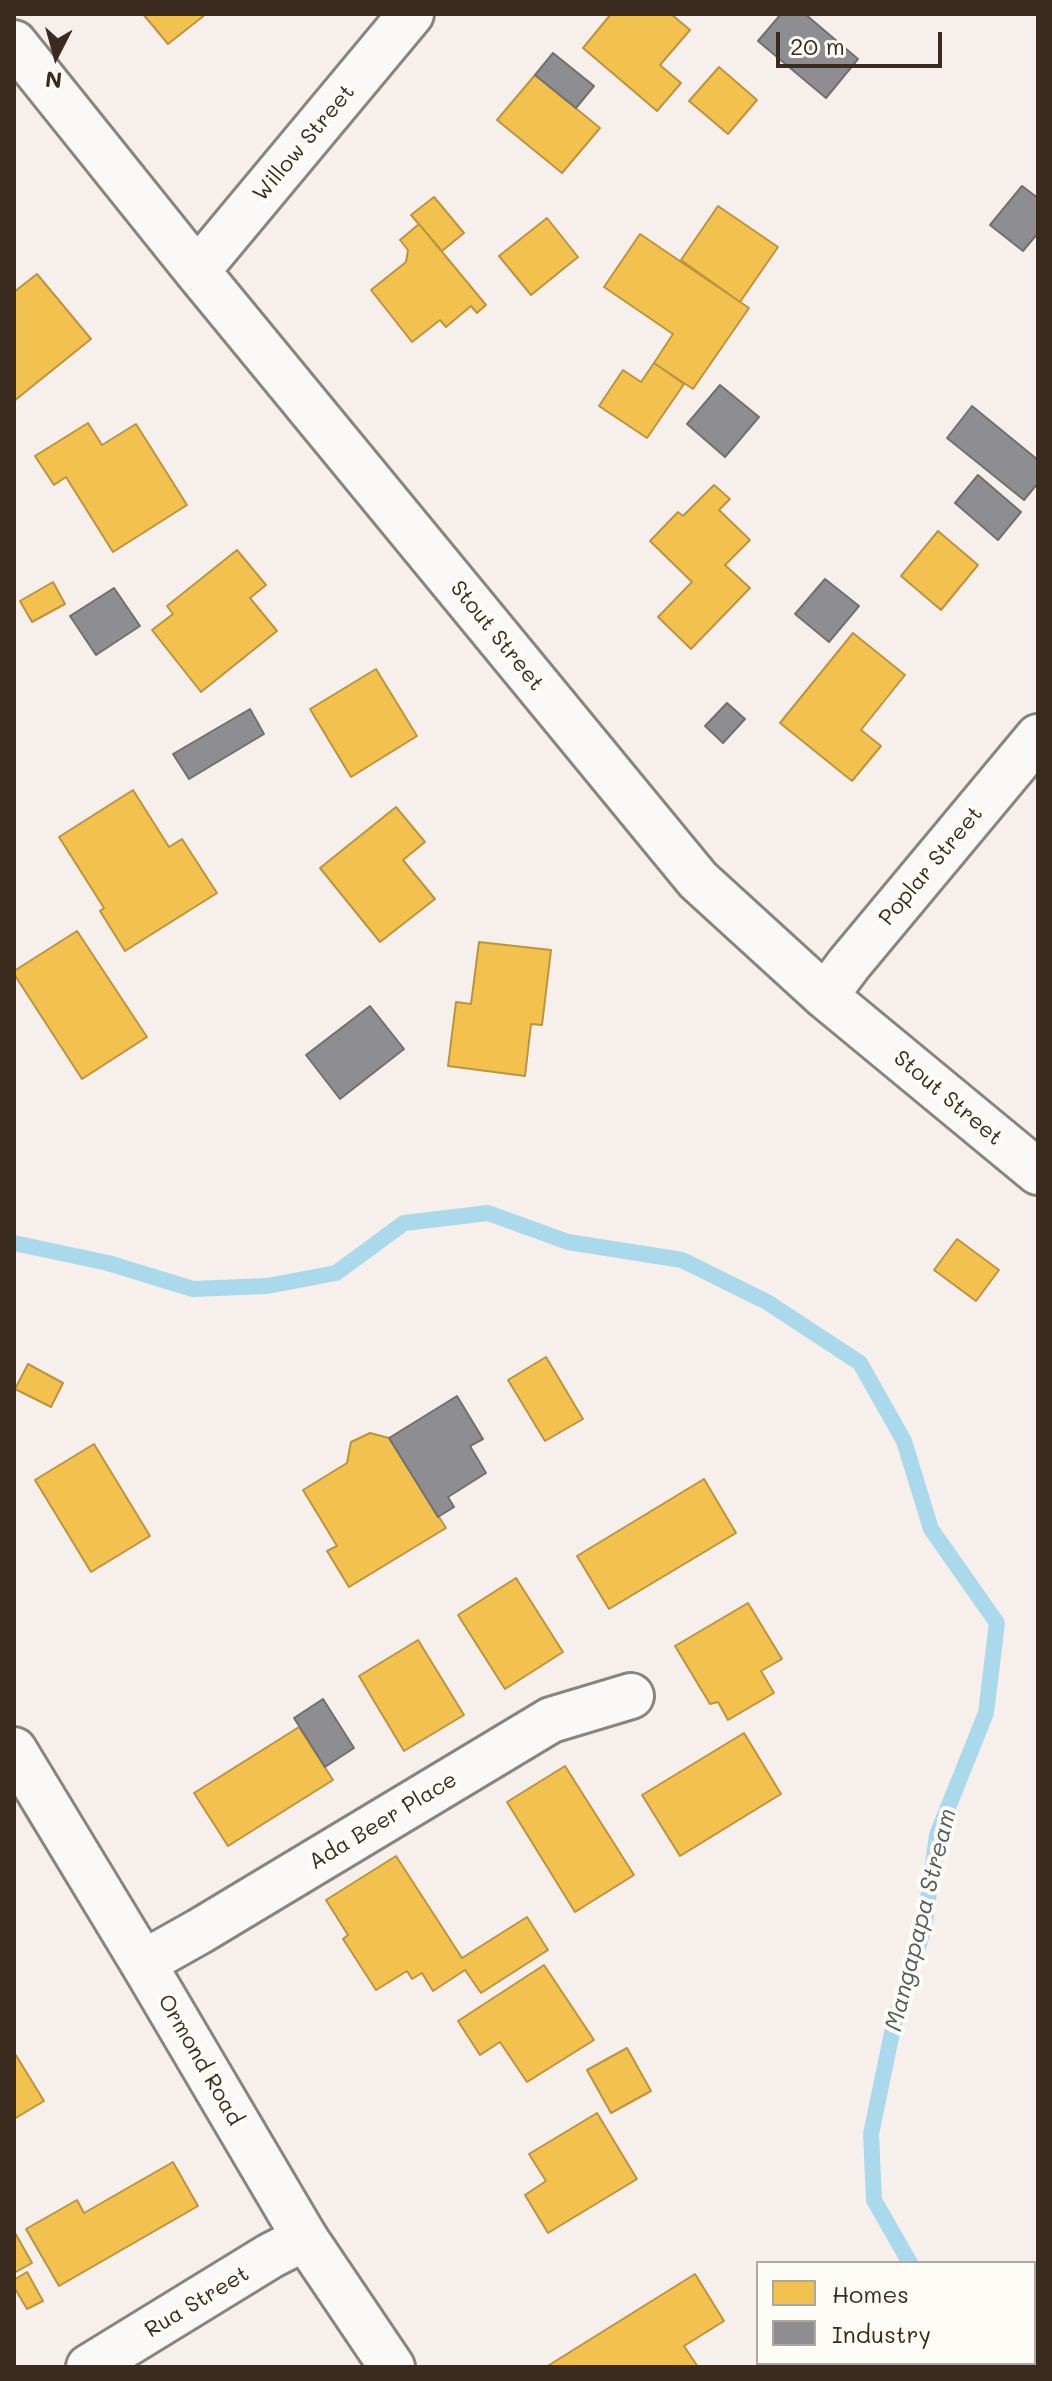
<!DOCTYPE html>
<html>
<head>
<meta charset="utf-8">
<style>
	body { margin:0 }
	#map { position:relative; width:1052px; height:2381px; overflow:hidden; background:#f6efeb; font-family:Mali,sans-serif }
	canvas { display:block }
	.frame { position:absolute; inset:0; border:16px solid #3b2a1e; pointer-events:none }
	.legend { position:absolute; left:756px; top:2261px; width:280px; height:104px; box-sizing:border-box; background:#fdfcf7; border:2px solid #afa8a0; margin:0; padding:10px 14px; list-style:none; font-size:24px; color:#3b2a1e }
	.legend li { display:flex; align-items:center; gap:16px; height:40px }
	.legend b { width:40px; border:2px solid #afa8a0 }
	.north { position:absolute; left:16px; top:16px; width:80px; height:80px; -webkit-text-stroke:6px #fdfcf7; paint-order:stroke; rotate:186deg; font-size:22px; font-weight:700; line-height:32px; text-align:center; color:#3b2a1e }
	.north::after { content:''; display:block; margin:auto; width:28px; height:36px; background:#3b2a1e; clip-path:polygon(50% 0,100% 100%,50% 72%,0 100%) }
	.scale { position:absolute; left:776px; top:32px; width:166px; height:36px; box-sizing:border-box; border:4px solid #3b2a1e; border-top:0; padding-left:10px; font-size:24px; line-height:28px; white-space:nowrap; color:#3b2a1e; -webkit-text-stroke:6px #fdfcf7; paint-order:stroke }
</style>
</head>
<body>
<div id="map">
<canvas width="1052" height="2381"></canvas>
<div class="frame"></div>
<ul class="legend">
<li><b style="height:22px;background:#f2c14e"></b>Homes</li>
<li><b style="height:22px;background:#8d8d92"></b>Industry</li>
</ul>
<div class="north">N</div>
<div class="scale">20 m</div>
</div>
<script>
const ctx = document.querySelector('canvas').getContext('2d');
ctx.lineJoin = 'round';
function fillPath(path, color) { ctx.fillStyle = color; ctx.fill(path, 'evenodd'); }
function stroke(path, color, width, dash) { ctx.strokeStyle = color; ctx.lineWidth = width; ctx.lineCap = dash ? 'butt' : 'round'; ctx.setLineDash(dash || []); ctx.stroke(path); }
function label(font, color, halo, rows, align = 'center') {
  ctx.font = font + ' Mali,sans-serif'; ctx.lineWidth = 8; ctx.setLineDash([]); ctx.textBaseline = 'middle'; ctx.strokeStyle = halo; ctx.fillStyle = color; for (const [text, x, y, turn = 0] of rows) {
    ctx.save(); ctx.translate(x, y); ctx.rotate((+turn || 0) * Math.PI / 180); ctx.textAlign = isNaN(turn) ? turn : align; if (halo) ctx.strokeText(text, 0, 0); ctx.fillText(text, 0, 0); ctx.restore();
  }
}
const homes = new Path2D(`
	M 143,14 L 206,14 L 168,44 Z
	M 611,14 L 671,14 L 690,30 L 660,65 L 681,83 L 657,111 L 583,48 Z
	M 719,67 L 757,100 L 728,134 L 689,101 Z
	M 535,75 L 600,128 L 562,173 L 497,120 Z
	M 434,197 L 464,233 L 442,251 L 411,215 Z
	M 718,206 L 778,247 L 740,302 L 681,260 Z
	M 547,218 L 578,257 L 531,295 L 499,256 Z
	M 419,224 L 486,305 L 477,313 L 471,306 L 446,327 L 440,320 L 412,342 L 371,290 L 406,262 L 408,250 L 400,240 Z
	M 640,234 L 749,308 L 693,389 L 654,363 L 673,334 L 604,287 Z
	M 37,274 L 91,339 L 14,401 L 14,292 Z
	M 654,363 L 684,384 L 647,438 L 599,406 L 623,370 L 641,382 Z
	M 88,423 L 102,445 L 136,424 L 187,505 L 113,552 L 66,477 L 54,485 L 35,456 Z
	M 714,485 L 730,499 L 719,510 L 750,540 L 725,565 L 750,588 L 691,649 L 658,617 L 692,582 L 650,541 L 678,512 L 683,516 Z
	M 938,531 L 978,565 L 941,610 L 901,576 Z
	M 237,550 L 266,585 L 250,598 L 277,631 L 201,692 L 152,630 L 173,614 L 167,606 Z
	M 53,582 L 65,604 L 32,622 L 20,601 Z
	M 853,633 L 905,675 L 861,730 L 881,746 L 852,781 L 780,723 Z
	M 376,669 L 417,736 L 351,777 L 310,709 Z
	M 133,790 L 169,847 L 182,839 L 217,893 L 125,951 L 100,911 L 104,908 L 59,837 Z
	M 396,807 L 425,842 L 403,860 L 435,899 L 380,942 L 320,868 Z
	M 77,931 L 147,1037 L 82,1079 L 14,974 L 14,971 Z
	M 479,942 L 551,950 L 542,1025 L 531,1024 L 525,1076 L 448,1066 L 456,1002 L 471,1004 Z
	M 957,1239 L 999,1270 L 976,1301 L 934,1270 Z
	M 546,1357 L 583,1419 L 545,1441 L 508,1380 Z
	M 28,1364 L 63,1383 L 51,1407 L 15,1389 Z
	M 370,1433 L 389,1438 L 446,1528 L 349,1587 L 327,1551 L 337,1546 L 303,1490 L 347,1463 L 351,1442 Z
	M 94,1444 L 150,1536 L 91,1572 L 35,1480 Z
	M 704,1479 L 736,1533 L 609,1609 L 577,1556 Z
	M 516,1578 L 563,1652 L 505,1689 L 458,1615 Z
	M 748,1603 L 782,1659 L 761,1671 L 774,1693 L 728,1720 L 718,1702 L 710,1704 L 675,1646 Z
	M 418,1640 L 464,1715 L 404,1751 L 359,1676 Z
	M 299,1727 L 333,1780 L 228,1846 L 194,1793 Z
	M 744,1733 L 781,1794 L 680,1856 L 642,1795 Z
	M 565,1766 L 634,1875 L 575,1912 L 507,1802 Z
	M 396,1856 L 462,1958 L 527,1917 L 548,1950 L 481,1993 L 465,1970 L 433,1991 L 422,1973 L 412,1979 L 407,1971 L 376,1990 L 343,1939 L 348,1935 L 326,1900 Z
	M 544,1965 L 594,2040 L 527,2082 L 500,2042 L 480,2055 L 458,2021 Z
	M 627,2048 L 651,2091 L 611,2113 L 587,2070 Z
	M 14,2052 L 44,2101 L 14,2119 Z
	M 597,2113 L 637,2179 L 548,2233 L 525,2195 L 546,2181 L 529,2154 Z
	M 173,2162 L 198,2206 L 59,2286 L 26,2229 L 77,2200 L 84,2213 Z
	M 14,2231 L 32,2263 L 14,2273 Z
	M 27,2272 L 43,2301 L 27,2309 L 14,2287 L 14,2280 Z
	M 695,2274 L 724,2321 L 684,2346 L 698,2367 L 546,2367 Z`);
fillPath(homes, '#f2c14e');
stroke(homes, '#bb9440', 2);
const industry = new Path2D(`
	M 781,14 L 805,14 L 858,59 L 826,98 L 758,41 Z
	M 553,53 L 594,86 L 576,108 L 535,75 Z
	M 1022,186 L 1038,198 L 1038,233 L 1023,251 L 990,225 Z
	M 720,385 L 759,417 L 725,457 L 687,424 Z
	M 972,406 L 1038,460 L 1038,483 L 1024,500 L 947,438 Z
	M 978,475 L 1021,512 L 998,540 L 955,503 Z
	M 825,579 L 859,606 L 829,642 L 795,614 Z
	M 114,588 L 140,626 L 96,655 L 70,616 Z
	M 727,703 L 745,719 L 723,743 L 705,726 Z
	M 250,709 L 264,734 L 189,779 L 173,754 Z
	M 370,1006 L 404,1049 L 340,1099 L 306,1055 Z
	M 457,1396 L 483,1439 L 470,1446 L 486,1473 L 448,1497 L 454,1507 L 438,1517 L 389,1438 Z
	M 323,1699 L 354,1748 L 325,1767 L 294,1718 Z`);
fillPath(industry, '#8d8d92');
stroke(industry, '#746f6f', 2);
stroke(new Path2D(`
	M 14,1243 L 108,1263 L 193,1289 L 267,1286 L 336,1273 L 404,1223 L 488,1213 L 568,1242 L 682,1260 L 767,1302 L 860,1363 L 904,1441 L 931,1529 L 997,1623 L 986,1713 L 937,1835 L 924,1928 L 894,2023 L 871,2134 L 874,2200 L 910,2263
	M 944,2363 L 945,2367`), '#abd9ec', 16);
const minor = new Path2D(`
	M 14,43 L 197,271 L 698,880 L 825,996 L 1038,1172
	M 197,271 L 411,14
	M 825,996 L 849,964 L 1038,737
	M 143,1963 L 200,1931 L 551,1720 L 631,1696
	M 89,2367 L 270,2256 L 305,2238`);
const major = new Path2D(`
	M 14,1750 L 143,1963 L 305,2238 L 392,2367`);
stroke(minor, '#8a847f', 50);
stroke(major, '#8a847f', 50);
stroke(minor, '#faf9f7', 44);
stroke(major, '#faf9f7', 44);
label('22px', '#3b2a1e', '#fdfcf7', [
	["Willow Street",304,143,-50],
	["Stout Street",497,636,51],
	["Poplar Street",931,866,-50],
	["Stout Street",948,1098,40],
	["Ada Beer Place",383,1821,-31],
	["Ormond Road",200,2060,60],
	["Rua Street",197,2302,-31]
]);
label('italic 24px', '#535c5c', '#fdfcf7', [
	["Mangapapa Stream",921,1920,-76]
]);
</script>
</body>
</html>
